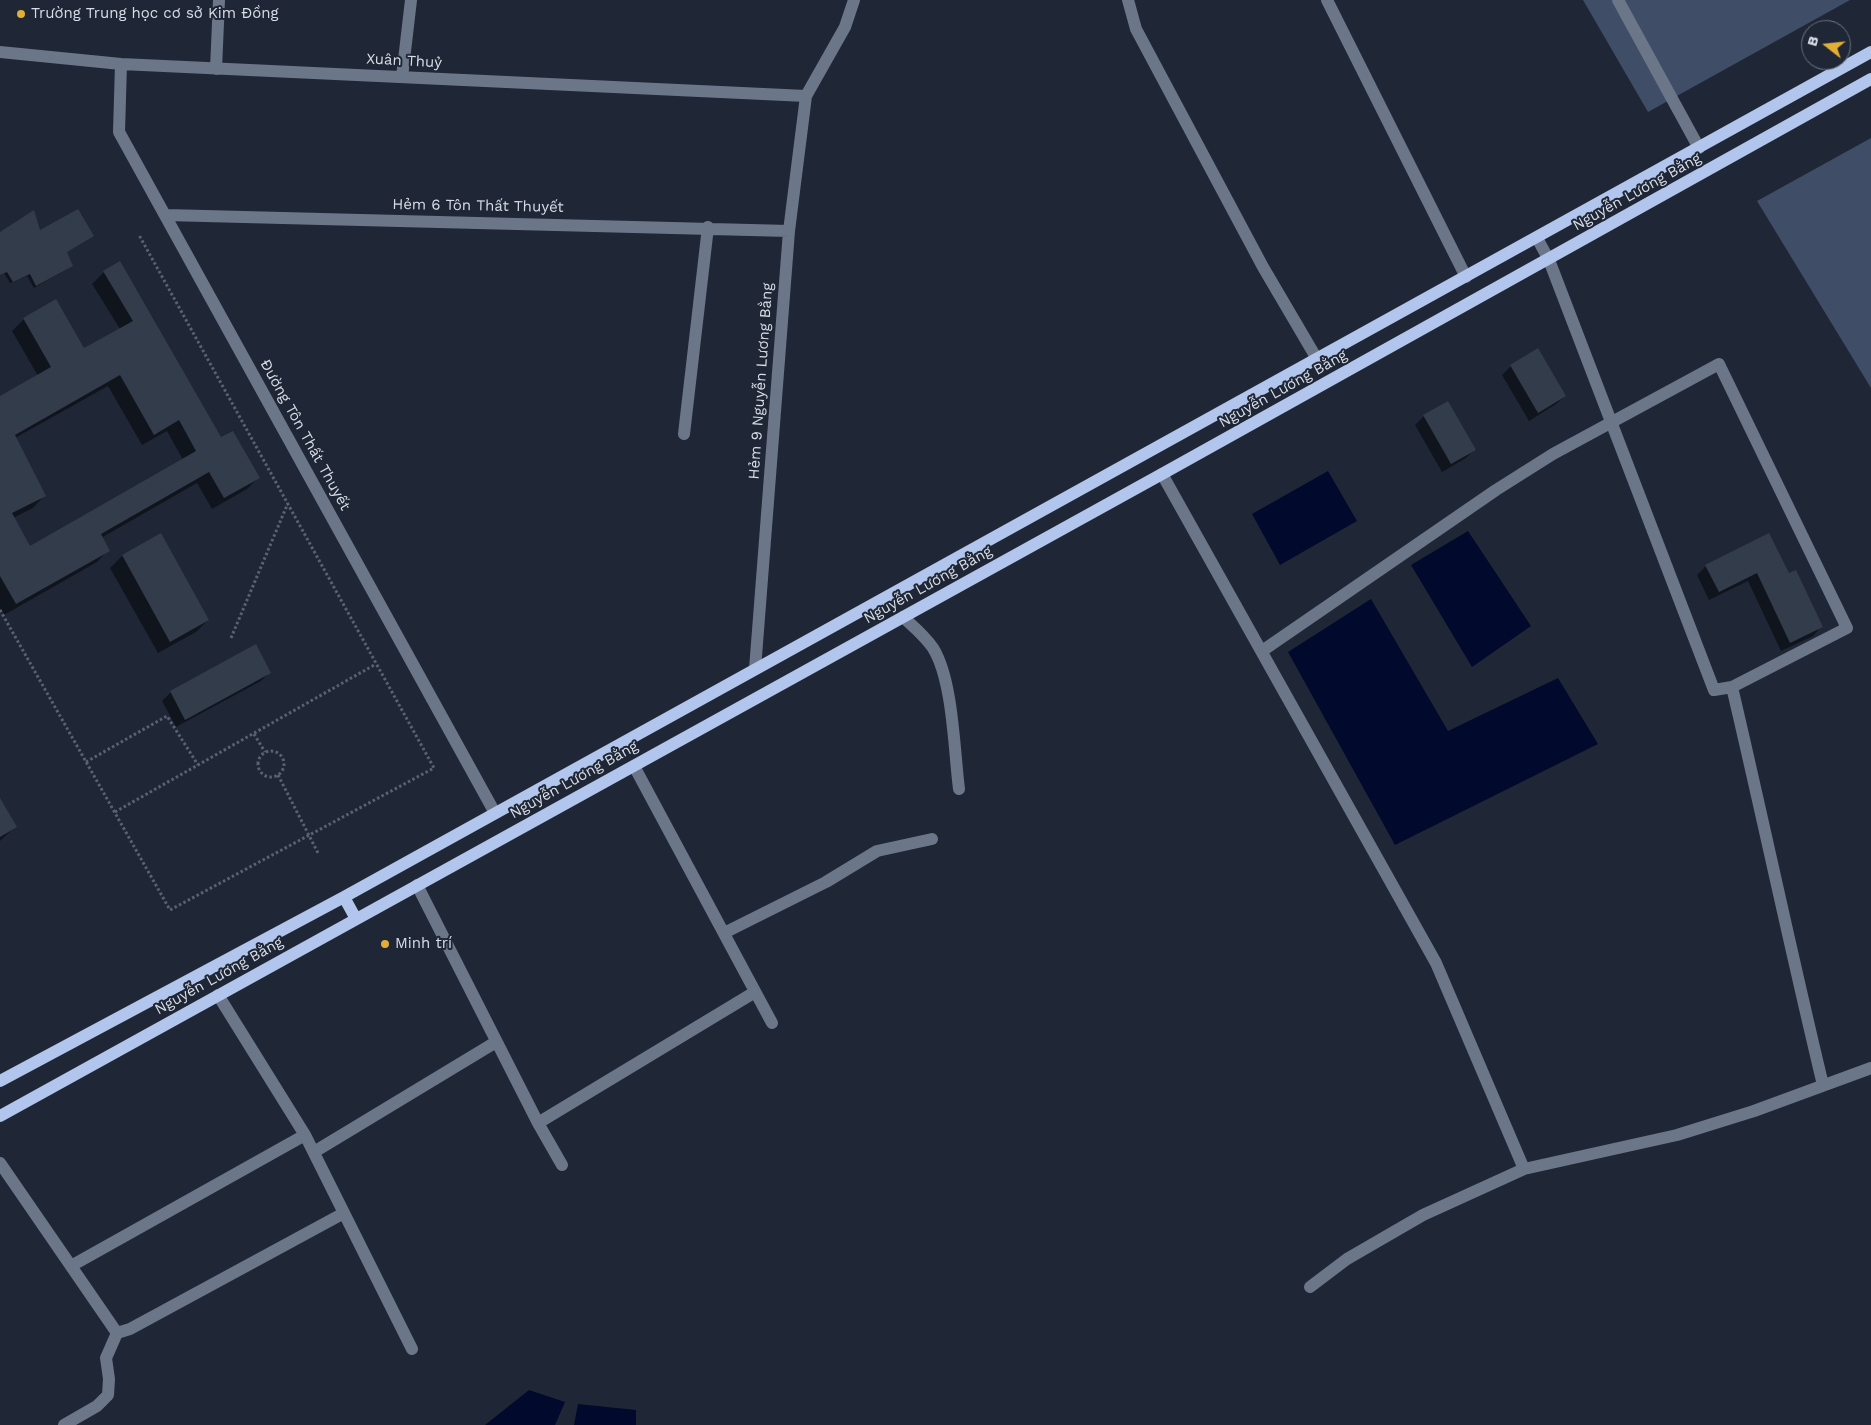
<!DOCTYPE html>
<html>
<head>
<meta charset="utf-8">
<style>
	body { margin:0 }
	#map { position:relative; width:1871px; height:1425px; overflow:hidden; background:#1f2736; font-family:"Work Sans",sans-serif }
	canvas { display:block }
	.north { position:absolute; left:1801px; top:20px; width:50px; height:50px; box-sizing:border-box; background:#1f2736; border:1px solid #69707d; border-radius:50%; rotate:286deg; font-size:14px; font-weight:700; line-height:20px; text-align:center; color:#d8dde7 }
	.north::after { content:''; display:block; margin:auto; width:18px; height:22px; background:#e3ae35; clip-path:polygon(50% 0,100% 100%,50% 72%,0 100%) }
</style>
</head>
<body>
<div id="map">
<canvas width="1871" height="1425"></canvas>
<div class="north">B</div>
</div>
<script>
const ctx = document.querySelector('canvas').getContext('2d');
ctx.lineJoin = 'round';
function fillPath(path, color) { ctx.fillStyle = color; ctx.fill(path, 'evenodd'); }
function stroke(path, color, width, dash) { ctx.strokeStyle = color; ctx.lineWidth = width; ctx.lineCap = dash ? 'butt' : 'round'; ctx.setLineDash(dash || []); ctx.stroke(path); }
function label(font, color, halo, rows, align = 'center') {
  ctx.font = font + ' "Work Sans",sans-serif'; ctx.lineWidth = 4; ctx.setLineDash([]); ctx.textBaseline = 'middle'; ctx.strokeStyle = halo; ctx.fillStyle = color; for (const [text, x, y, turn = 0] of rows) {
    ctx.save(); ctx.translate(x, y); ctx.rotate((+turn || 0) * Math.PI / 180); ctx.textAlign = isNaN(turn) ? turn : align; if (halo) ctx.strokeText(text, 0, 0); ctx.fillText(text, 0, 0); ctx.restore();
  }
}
fillPath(new Path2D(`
	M 1583,0 L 1850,0 L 1648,112 Z
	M 1871,138 L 1871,388 L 1757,201 Z`), '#3f4d67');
fillPath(new Path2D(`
	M 1328,471 L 1357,521 L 1280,565 L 1252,514 Z
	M 1468,531 L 1531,626 L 1472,667 L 1411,565 Z
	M 1371,599 L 1448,731 L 1558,678 L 1598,744 L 1395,845 L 1288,652 Z
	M 529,1390 L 565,1402 L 555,1425 L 485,1425 Z
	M 578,1404 L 636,1410 L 636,1425 L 574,1425 Z`), '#010a2c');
fillPath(new Path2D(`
	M 40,232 L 92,236 L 66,252 L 69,268 L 34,288 L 27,276 L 10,283 L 4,273 L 0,275 L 0,234 Z
	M 104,272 L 221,439 L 258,478 L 247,489 L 212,509 L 197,483 L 101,538 L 108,550 L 97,562 L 4,615 L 0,608 L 0,397 L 38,376 L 12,331 L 24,319 L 56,301 L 83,350 L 120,329 L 92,284 ZM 108,386 L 142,445 L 167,431 L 183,460 L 29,548 L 13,518 L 33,508 L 44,496 L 15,438 Z
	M 1537,350 L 1565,396 L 1556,404 L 1529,421 L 1502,375 L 1511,366 Z
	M 1424,416 L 1474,450 L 1466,458 L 1442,472 L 1415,425 Z
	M 160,535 L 208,620 L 196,632 L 158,653 L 110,568 L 122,556 Z
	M 1706,566 L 1788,575 L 1821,627 L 1813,636 L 1781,651 L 1748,581 L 1709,600 L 1697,575 Z
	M 270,672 L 261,681 L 176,727 L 162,701 L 171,692 Z
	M 0,801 L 15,827 L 0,841 Z`), '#0007');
fillPath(new Path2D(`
	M 78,209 L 94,236 L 67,252 L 73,266 L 36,286 L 30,274 L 13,282 L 7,272 L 0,275 L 0,232 L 34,210 L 40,230 Z
	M 120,261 L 221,437 L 233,431 L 260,478 L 224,498 L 209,472 L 101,534 L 110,551 L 16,604 L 0,576 L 0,396 L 51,367 L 23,318 L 56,299 L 84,348 L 133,321 L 103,271 ZM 120,375 L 154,435 L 179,420 L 196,451 L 30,546 L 12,513 L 46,496 L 15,435 Z
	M 1538,348 L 1566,396 L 1538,413 L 1510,365 Z
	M 1448,401 L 1476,450 L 1451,464 L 1423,415 Z
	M 161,533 L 209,620 L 170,642 L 122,555 Z
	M 1769,533 L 1789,573 L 1796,570 L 1823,627 L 1790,643 L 1757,573 L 1719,592 L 1705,565 Z
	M 256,644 L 271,673 L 185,720 L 170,691 Z
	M 0,798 L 17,827 L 0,837 Z`), '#333c4b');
stroke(new Path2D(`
	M 0,610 L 170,910 L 434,768 L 139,235
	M 231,638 L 288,503
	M 254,734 L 265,752
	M258 764a13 13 0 1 1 26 0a13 13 0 1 1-26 0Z
	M 86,762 L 167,716 L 198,765
	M 278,775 L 318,853
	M 115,812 L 376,664`), '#5b626f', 3, [2.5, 2.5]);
stroke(new Path2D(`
	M 1128,0 L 1136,29 L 1263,267 L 1317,359
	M 1327,0 L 1466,277
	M 1618,0 L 1699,148
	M 0,52 L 121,64 L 806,96
	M 121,64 L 119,132 L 495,813
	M 216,69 L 219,0
	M 402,77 L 411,0
	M 166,215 L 789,231
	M 684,434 L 708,227
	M 1162,474 L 1436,963 L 1524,1169
	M 903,617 C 914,627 925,636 933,648 C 953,680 954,750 959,789
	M 1262,651 L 1496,490 L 1553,454 L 1719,364 L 1847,628 L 1732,687 L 1714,690 L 1549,260 L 1537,238
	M 755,669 L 789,231 L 806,96 L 845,27 L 854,0
	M 1732,687 C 1763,819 1791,952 1823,1085
	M 634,766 L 772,1023
	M 417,885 L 538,1123 L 755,992
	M 724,933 L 826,882 L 877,851 L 932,839
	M 218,995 L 305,1135 L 412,1349
	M 538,1123 L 562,1165
	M 314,1152 L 496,1042
	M 0,1163 L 117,1333 L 130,1329 L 344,1213
	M 71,1266 L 305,1135
	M 1310,1287 L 1347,1259 L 1423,1215 L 1524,1169 L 1677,1135 L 1754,1111 L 1871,1068
	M 64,1425 L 97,1406 L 108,1395 L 109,1379 L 106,1358 L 117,1333`), '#6c7689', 12);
stroke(new Path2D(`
	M 344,897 L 356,919
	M 0,1081 L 344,897 L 1871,52
	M 0,1116 L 1162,474 L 1871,79`), '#b1c5ed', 12);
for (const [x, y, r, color] of [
	[21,14,5,"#e3ae35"],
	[385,944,5,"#e3ae35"]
]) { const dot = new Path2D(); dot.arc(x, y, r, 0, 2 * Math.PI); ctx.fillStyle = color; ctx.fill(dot); stroke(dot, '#1f2736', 2); }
label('15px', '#d8dde7', '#1f2736', [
	["Trường Trung học cơ sở Kim Đồng",31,14],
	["Minh trí",395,944]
], 'left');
label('15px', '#d8dde7', '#1f2736', [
	["Xuân Thuỷ",404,61,3],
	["Nguyễn Lương Bằng",1637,192,-29],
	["Hẻm 6 Tôn Thất Thuyết",478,206,1],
	["Hẻm 9 Nguyễn Lương Bằng",761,381,-86],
	["Nguyễn Lương Bằng",1283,389,-29],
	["Đường Tôn Thất Thuyết",305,435,61],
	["Nguyễn Lương Bằng",928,585,-29],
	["Nguyễn Lương Bằng",574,780,-29],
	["Nguyễn Lương Bằng",219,976,-29]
]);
</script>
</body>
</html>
